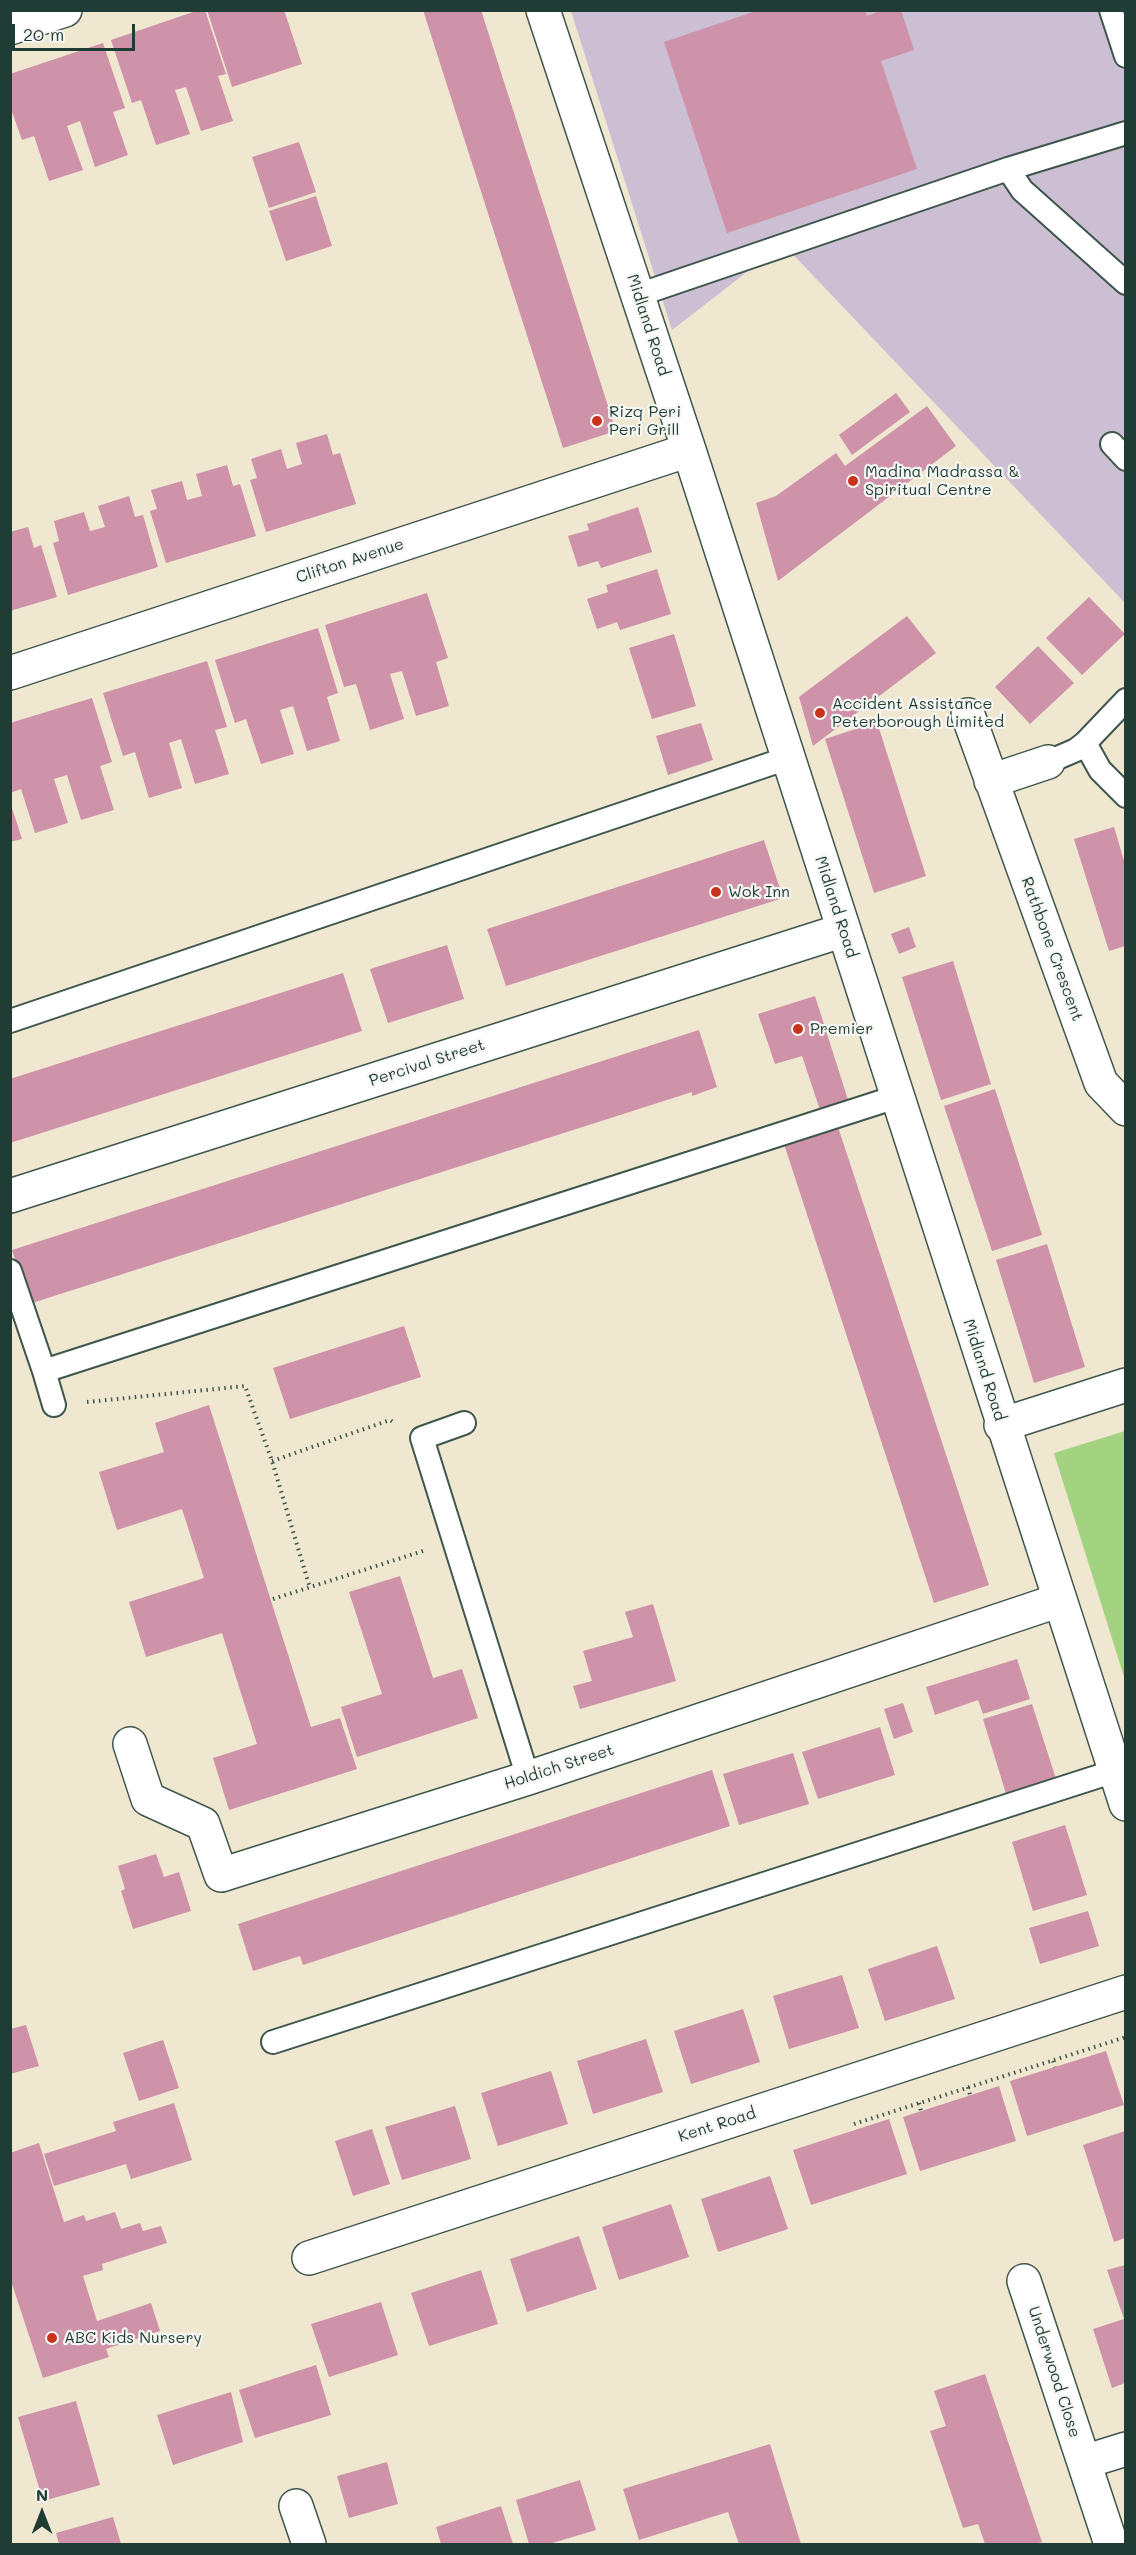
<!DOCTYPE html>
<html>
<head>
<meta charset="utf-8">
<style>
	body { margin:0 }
	#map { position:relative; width:1136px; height:2555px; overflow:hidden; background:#f0e7d1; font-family:Mali,sans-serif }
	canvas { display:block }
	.frame { position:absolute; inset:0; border:12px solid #1f3d34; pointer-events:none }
	.north { position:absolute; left:12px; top:2483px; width:60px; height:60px; -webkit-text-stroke:4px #f6f6f2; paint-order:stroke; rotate:0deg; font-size:16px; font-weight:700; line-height:24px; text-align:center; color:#1f3d34 }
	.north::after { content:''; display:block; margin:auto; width:21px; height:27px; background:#1f3d34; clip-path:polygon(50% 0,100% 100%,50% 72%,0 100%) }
	.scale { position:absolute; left:12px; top:24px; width:123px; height:27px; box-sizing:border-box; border:3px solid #1f3d34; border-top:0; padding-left:8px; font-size:18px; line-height:21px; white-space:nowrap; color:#1f3d34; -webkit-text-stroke:4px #f6f6f2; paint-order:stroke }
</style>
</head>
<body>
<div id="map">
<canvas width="1136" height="2555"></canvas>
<div class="frame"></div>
<div class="north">N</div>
<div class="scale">20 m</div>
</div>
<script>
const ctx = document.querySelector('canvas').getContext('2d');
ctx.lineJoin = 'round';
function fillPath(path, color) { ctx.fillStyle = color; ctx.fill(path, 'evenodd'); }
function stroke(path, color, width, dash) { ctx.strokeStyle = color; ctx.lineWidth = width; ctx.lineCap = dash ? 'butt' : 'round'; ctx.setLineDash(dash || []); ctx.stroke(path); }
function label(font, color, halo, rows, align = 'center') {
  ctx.font = font + ' Mali,sans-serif'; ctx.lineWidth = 4.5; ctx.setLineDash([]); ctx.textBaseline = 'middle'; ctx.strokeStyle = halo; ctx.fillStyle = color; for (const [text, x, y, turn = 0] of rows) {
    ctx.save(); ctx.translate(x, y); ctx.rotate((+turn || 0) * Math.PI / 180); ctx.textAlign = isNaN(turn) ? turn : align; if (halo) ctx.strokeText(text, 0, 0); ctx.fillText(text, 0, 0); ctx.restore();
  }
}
fillPath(new Path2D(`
	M 571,11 L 1125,11 L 1125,603 L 783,244 L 672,330 Z`), '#ccbed3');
fillPath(new Path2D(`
	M 1125,1431 L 1126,1431 L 1125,1680 L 1054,1453 Z`), '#a3d280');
fillPath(new Path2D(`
	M 199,10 L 205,10 L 226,74 L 218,76 L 233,121 L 201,131 L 186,87 L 175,90 L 190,134 L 156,145 L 141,100 L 132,103 L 111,40 Z
	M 207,10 L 284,10 L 302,64 L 232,87 Z
	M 423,10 L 481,10 L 616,431 L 563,448 Z
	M 759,10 L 865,10 L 867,16 L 883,10 L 901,10 L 914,50 L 881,61 L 917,169 L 727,233 L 664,42 Z
	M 103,43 L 125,108 L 113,112 L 128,155 L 95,167 L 80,121 L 67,126 L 83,170 L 49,181 L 34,136 L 22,140 L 10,106 L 10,74 Z
	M 299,142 L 316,192 L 269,208 L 252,157 Z
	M 316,196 L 332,246 L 286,261 L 269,211 Z
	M 896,393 L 910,412 L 852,455 L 839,435 Z
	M 927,406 L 956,446 L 778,581 L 756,503 L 776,496 L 836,453 L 845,466 Z
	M 327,434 L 333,455 L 340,453 L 356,504 L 266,532 L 250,480 L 257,478 L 251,459 L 281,449 L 287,469 L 302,464 L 296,443 Z
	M 227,465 L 233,486 L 240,484 L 256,536 L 166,563 L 150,511 L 157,509 L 151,490 L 182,481 L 187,500 L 202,496 L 196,474 Z
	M 129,496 L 135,517 L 143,515 L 158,567 L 68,595 L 53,543 L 59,541 L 54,521 L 84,512 L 90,531 L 105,527 L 98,506 Z
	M 638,507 L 652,552 L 601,568 L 598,561 L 578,567 L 568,536 L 589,530 L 587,524 Z
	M 28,527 L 34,548 L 41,545 L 57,597 L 10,611 L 10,532 Z
	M 657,569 L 671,614 L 620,630 L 617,622 L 597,629 L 587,599 L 608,592 L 606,585 Z
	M 427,593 L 448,658 L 436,662 L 449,706 L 416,716 L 402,671 L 390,674 L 404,719 L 370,730 L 356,684 L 344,687 L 325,625 Z
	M 1089,597 L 1125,634 L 1082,675 L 1046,638 Z
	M 907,616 L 936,653 L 813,746 L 799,697 Z
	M 318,628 L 338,693 L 327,697 L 340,741 L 307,751 L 293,706 L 280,710 L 294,754 L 261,764 L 246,719 L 235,723 L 215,660 Z
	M 674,634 L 696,706 L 652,719 L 629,648 Z
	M 1038,646 L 1074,683 L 1030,724 L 995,687 Z
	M 207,661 L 227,727 L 215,730 L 229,774 L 195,784 L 181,739 L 169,743 L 182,788 L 149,798 L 135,752 L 123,756 L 103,693 Z
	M 92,698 L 112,762 L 100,766 L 114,810 L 81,820 L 67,775 L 54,779 L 68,823 L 35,833 L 21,789 L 10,793 L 10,723 Z
	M 877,722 L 926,876 L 874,893 L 825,739 Z
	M 701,723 L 713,760 L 668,775 L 656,736 Z
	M 11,805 L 22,839 L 10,842 L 10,806 Z
	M 1114,827 L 1125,864 L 1125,946 L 1109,951 L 1074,839 Z
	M 764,840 L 783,898 L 506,986 L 487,929 Z
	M 909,927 L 916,947 L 899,954 L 891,934 Z
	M 447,945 L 464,999 L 388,1023 L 370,969 Z
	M 953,961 L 991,1084 L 941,1100 L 902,977 Z
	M 343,973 L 362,1031 L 10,1143 L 10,1079 Z
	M 815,996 L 849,1103 L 821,1113 L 802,1056 L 775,1064 L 758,1014 Z
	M 699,1030 L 717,1087 L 692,1096 L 692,1092 L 29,1304 L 12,1250 Z
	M 995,1089 L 1042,1235 L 992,1251 L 944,1106 Z
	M 838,1127 L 989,1585 L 934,1603 L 784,1144 Z
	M 1047,1244 L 1085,1367 L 1034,1383 L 996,1260 Z
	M 404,1326 L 421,1377 L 290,1419 L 273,1368 Z
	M 209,1405 L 311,1727 L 340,1718 L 357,1769 L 229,1810 L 213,1758 L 257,1744 L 222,1633 L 146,1657 L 129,1602 L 204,1578 L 182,1509 L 117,1530 L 99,1472 L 164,1452 L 155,1423 Z
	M 400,1576 L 433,1678 L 462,1669 L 478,1718 L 357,1757 L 341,1707 L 382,1694 L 349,1592 Z
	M 653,1604 L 676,1681 L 580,1709 L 573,1686 L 592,1681 L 583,1651 L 633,1637 L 625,1612 Z
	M 1017,1659 L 1030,1699 L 983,1714 L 978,1700 L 935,1715 L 926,1687 Z
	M 903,1703 L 913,1732 L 894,1739 L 884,1709 Z
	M 1032,1704 L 1057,1782 L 1007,1797 L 983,1719 Z
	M 880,1727 L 895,1775 L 818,1799 L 802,1752 Z
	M 793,1753 L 809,1804 L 739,1825 L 723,1774 Z
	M 712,1770 L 730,1826 L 303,1965 L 300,1956 L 253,1971 L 238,1924 Z
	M 1065,1825 L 1087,1895 L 1033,1911 L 1012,1842 Z
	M 156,1854 L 164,1877 L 179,1872 L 191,1911 L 133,1929 L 121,1891 L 125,1889 L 118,1866 Z
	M 1088,1911 L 1099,1946 L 1040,1964 L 1029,1928 Z
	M 937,1946 L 955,1999 L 885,2021 L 868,1969 Z
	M 842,1975 L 859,2028 L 789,2049 L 773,1996 Z
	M 743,2009 L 760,2062 L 691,2084 L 674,2031 Z
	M 26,2025 L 39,2066 L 10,2074 L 10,2029 Z
	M 646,2039 L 663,2092 L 593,2114 L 577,2061 Z
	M 163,2040 L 179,2088 L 139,2101 L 123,2053 Z
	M 1106,2051 L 1124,2105 L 1027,2136 L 1010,2081 Z
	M 551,2071 L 568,2124 L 498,2146 L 481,2093 Z
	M 999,2086 L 1016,2141 L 920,2171 L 903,2117 Z
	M 174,2103 L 192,2160 L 131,2179 L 126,2164 L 54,2186 L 44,2154 L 116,2131 L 113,2122 Z
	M 455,2106 L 471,2159 L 402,2180 L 385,2127 Z
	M 889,2119 L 907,2174 L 811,2205 L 793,2150 Z
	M 372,2129 L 390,2184 L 353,2196 L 335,2141 Z
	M 1125,2131 L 1125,2238 L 1114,2242 L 1083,2145 Z
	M 39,2143 L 64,2222 L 84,2215 L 86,2221 L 115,2212 L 121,2229 L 140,2223 L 143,2231 L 161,2226 L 167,2243 L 102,2264 L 103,2270 L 83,2276 L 97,2321 L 151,2303 L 160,2331 L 106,2349 L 109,2357 L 43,2378 L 10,2278 L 10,2153 Z
	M 770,2176 L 788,2229 L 718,2252 L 701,2199 Z
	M 671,2204 L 689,2257 L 619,2280 L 602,2227 Z
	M 579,2236 L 597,2289 L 527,2312 L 510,2259 Z
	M 1125,2265 L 1125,2383 L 1112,2388 L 1093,2329 L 1124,2319 L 1107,2270 Z
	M 481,2270 L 498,2324 L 429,2346 L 411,2293 Z
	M 381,2302 L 398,2355 L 329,2377 L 311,2324 Z
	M 316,2365 L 331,2415 L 255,2438 L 239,2390 Z
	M 985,2374 L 1042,2542 L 1034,2544 L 985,2544 L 978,2524 L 963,2528 L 930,2431 L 946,2426 L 934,2391 Z
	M 231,2392 L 243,2442 L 173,2465 L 157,2415 Z
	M 76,2401 L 100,2485 L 43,2501 L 18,2417 Z
	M 770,2444 L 801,2544 L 739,2544 L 728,2512 L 639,2540 L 623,2489 Z
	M 387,2462 L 398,2504 L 349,2518 L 337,2476 Z
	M 580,2480 L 596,2530 L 549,2544 L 529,2544 L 516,2500 Z
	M 501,2506 L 513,2544 L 441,2544 L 436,2527 Z
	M 113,2517 L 121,2544 L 59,2544 L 56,2533 Z`), '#ce92a9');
const service = new Path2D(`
	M 1111,10 L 1126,56
	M 1008,169 L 1022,190 L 1126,283
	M 638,295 L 1008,169 L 1126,133
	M 1112,444 L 1126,459
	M 1085,743 L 1100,770 L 1126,796
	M 1048,762 L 1076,750 L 1085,743 L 1126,700
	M 10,1021 L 788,758
	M 10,1271 L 44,1371
	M 54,1405 L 44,1371 L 896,1097
	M 464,1423 L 422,1438 L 528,1778
	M 273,2042 L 1115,1771`);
const minor = new Path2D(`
	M 543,10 L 689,450 L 1126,1804
	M 10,28 L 65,10
	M 10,673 L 689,450
	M 968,715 L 1101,1083 L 1126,1109
	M 991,781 L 1048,762
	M 10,1196 L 844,930
	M 1001,1425 L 1126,1385
	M 130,1744 L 148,1799 L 203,1824 L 221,1875 L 528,1778 L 1060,1600
	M 309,2258 L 1126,1992
	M 1024,2281 L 1111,2544
	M 1084,2462 L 1126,2449
	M 296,2506 L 309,2544`);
stroke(service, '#3e564c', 26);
stroke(minor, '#3e564c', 36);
stroke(new Path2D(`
	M 87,1402 L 245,1386 L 272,1461 L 310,1588
	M 272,1461 L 390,1420 L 393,1422
	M 273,1599 L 423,1551
	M 1053,2061 L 1055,2067
	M 968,2087 L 970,2095
	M 919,2103 L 921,2111
	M 854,2124 L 1126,2037`), '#3e564c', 4, [1.5, 4.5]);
stroke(service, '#fff', 22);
stroke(minor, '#fff', 33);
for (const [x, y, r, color] of [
	[597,421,6,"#c8321e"],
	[853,481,6,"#c8321e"],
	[820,713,6,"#c8321e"],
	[716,892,6,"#c8321e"],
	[798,1029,6,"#c8321e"],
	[52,2338,6,"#c8321e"]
]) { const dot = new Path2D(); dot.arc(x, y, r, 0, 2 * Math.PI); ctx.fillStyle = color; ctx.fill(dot); stroke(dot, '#f6f6f2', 2); }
label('16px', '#1f3d34', '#f6f6f2', [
	["Midland Road",648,325,72],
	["Clifton Avenue",350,561,-18],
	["Midland Road",836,907,72],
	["Rathbone Crescent",1052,949,70],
	["Percival Street",427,1063,-18],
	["Midland Road",984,1370,72],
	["Holdich Street",559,1767,-18],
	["Kent Road",717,2125,-18],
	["Underwood Close",1054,2372,72]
]);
label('16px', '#1f3d34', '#f6f6f2', [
	["Rizq Peri",609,412],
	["Peri Grill",609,430],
	["Madina Madrassa &",865,472],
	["Spiritual Centre",865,490],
	["Accident Assistance",832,704],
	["Peterborough Limited",832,722],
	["Wok Inn",728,892],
	["Premier",810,1029],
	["ABC Kids Nursery",64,2338]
], 'left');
</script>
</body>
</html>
